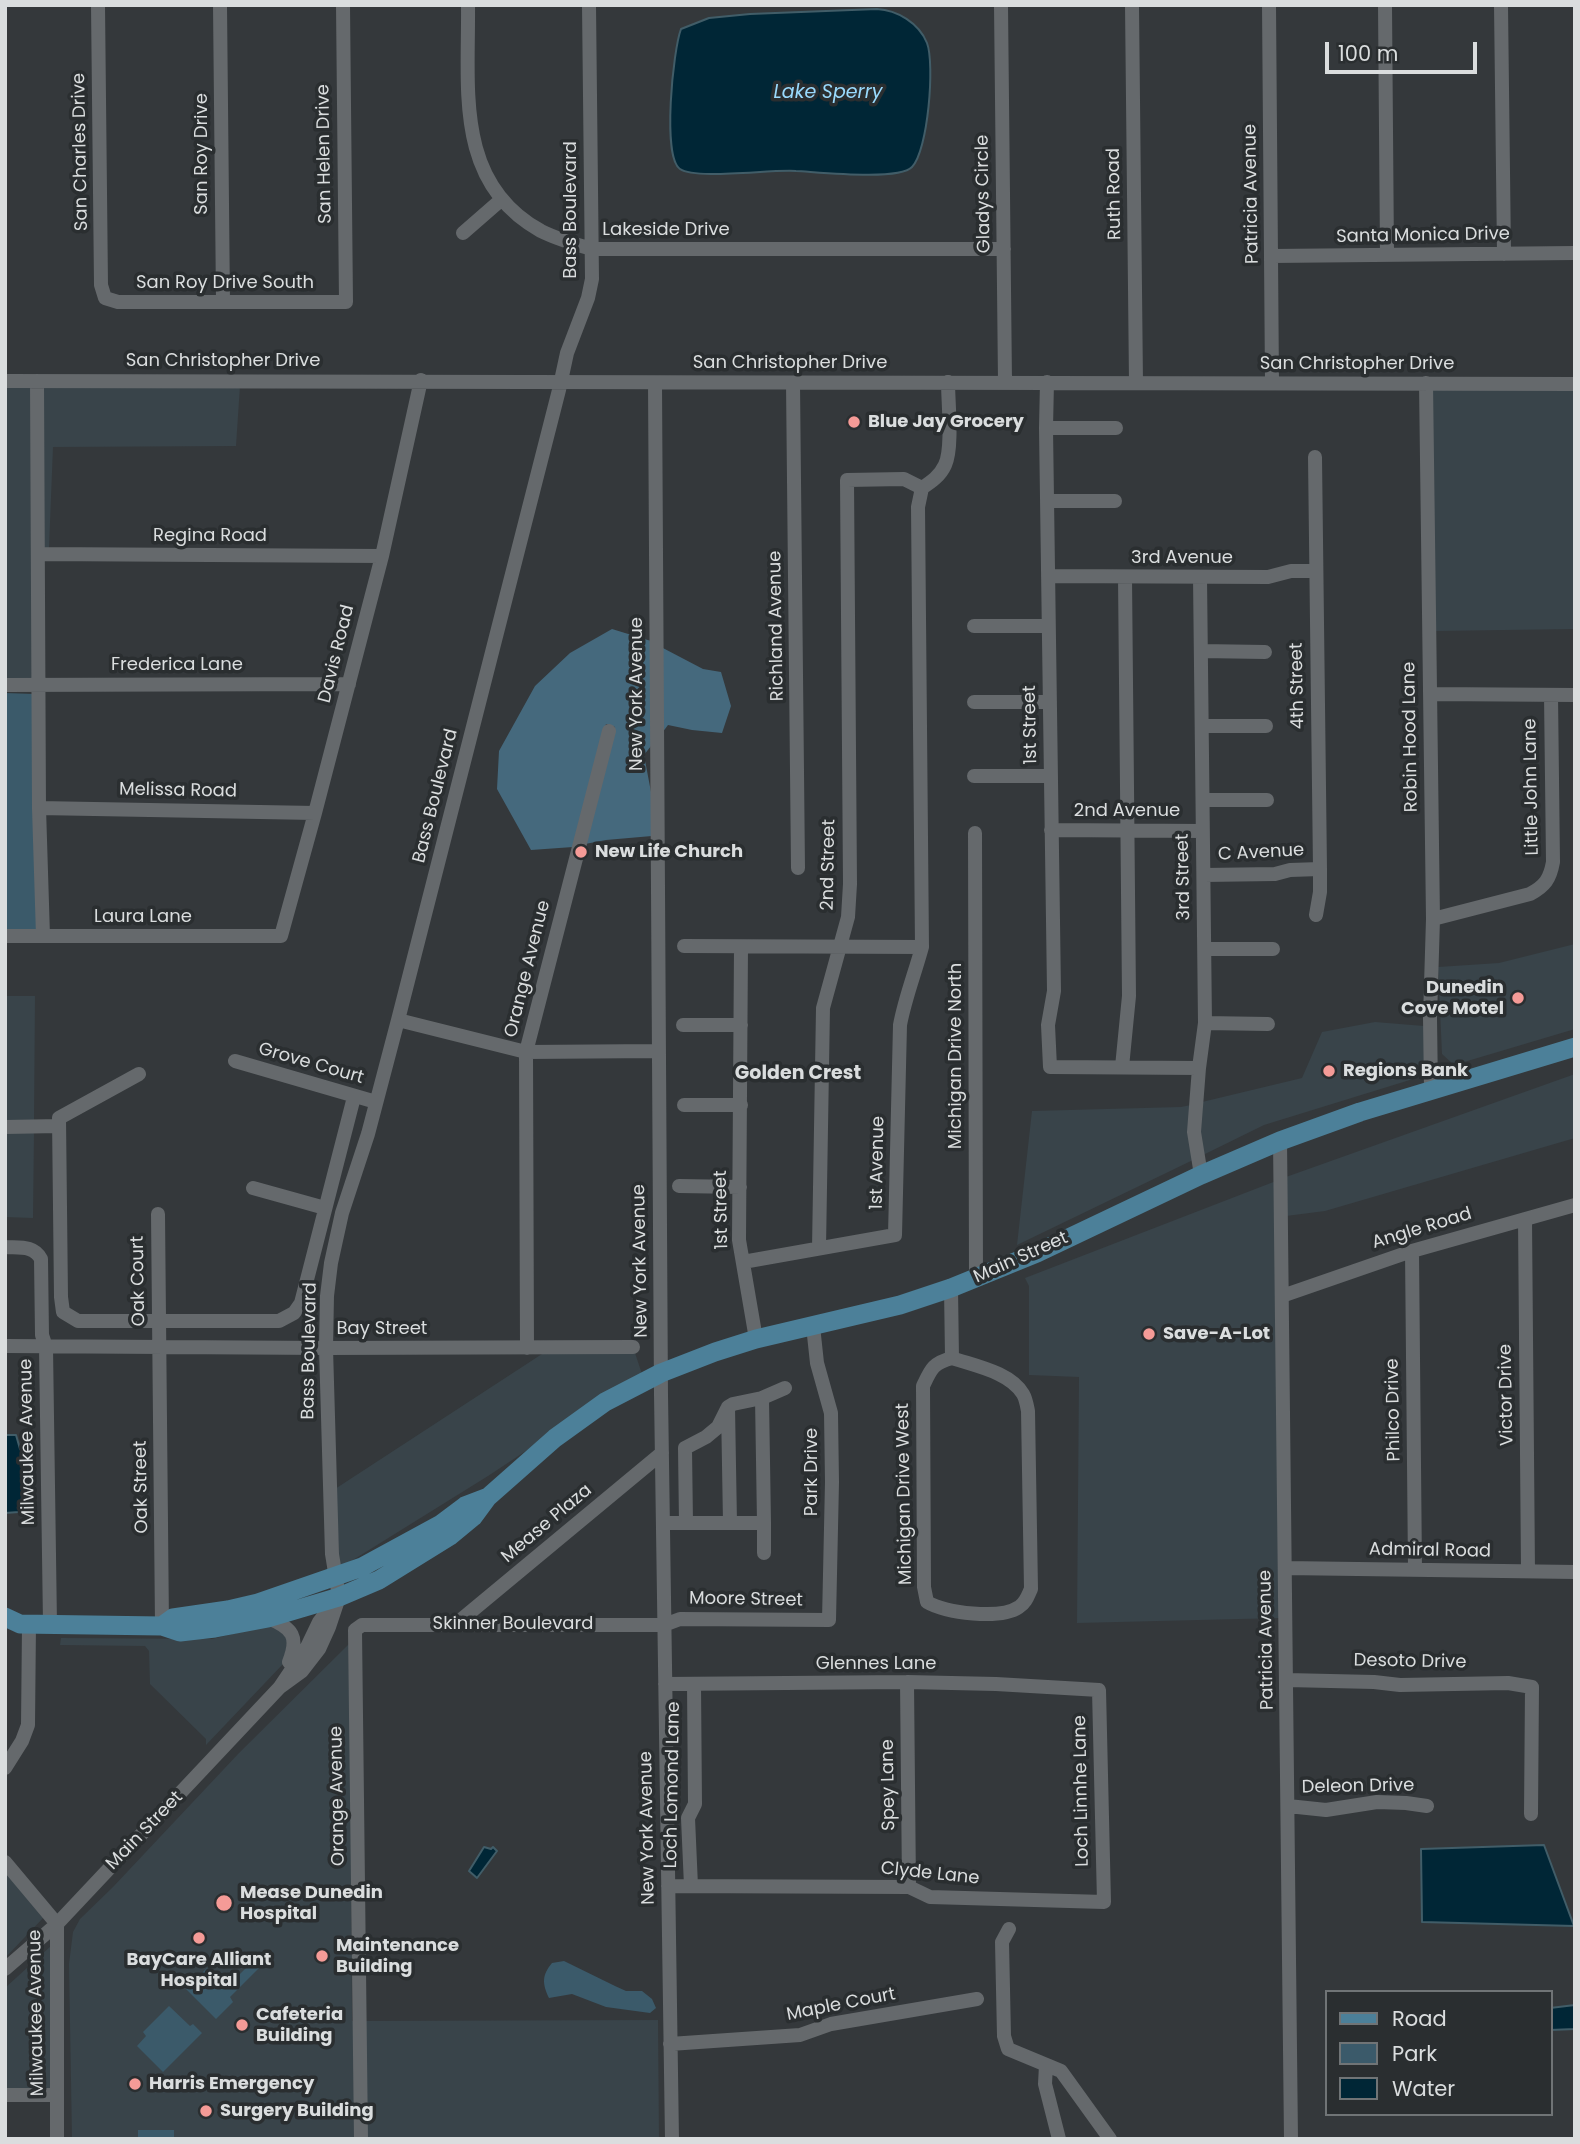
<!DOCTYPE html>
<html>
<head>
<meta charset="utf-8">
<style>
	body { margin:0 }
	#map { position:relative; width:1580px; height:2144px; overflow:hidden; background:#34383b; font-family:Poppins,sans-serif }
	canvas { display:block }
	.frame { position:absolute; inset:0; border:7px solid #daddde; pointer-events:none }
	.legend { position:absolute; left:1325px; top:1990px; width:228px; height:126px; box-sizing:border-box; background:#2a2e30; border:2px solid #707476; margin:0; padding:9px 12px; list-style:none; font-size:21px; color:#daddde }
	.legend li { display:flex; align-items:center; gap:14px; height:35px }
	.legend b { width:35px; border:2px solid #707476 }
	.scale { position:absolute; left:1325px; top:42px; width:152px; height:32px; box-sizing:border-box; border:4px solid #daddde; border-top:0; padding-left:9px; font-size:21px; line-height:24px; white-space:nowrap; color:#daddde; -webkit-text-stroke:5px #2a2e30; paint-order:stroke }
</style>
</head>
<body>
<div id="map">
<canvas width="1580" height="2144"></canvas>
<div class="frame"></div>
<ul class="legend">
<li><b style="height:9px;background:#4c8099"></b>Road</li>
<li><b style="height:19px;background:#3b5a6a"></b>Park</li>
<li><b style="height:19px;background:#002636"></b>Water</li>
</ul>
<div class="scale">100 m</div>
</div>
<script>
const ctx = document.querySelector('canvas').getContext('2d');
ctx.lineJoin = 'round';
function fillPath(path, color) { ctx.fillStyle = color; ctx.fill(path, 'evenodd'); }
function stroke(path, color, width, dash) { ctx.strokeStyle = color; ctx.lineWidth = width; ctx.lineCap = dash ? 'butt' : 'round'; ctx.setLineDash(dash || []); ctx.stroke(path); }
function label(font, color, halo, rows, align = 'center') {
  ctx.font = font + ' Poppins,sans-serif'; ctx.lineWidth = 7; ctx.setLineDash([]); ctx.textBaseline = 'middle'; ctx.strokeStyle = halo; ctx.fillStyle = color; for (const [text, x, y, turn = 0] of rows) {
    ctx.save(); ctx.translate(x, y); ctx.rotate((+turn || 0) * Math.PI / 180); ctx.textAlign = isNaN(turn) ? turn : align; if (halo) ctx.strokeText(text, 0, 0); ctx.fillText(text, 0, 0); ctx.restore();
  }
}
fillPath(new Path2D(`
	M 240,386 L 236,446 L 53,447 L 49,548 L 43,548 L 43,387 Z
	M 5,387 L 32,387 L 33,679 L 5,679 Z
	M 1431,389 L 1575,390 L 1575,629 L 1434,631 Z
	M 1575,944 L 1575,1029 L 1454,1065 L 1442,1054 L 1438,967 L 1499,963 Z
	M 5,996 L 35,996 L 34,1120 L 5,1121 Z
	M 1375,1022 L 1424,1026 L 1426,1075 L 1264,1125 L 1203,1155 L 1200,1132 L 1202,1102 L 1302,1078 L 1322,1032 Z
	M 1575,1074 L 1575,1138 L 1325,1211 L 1286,1216 L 1286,1177 Z
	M 1191,1105 L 1193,1160 L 1017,1245 L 1032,1111 L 1181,1107 Z
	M 34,1132 L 33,1218 L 5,1217 L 5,1133 Z
	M 1276,1181 L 1280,1618 L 1077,1623 L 1079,1377 L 1029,1375 L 1029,1286 L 1025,1278 Z
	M 635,1353 L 642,1374 L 488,1476 L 340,1568 L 335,1489 L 542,1354 Z
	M 270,1625 L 277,1628 L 288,1639 L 283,1664 L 206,1745 L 206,1739 L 150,1684 L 149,1651 L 145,1646 L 60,1645 L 61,1638 L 212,1639 Z
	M 350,1643 L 352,2021 L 658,2020 L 659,2139 L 72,2139 L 69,1964 L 73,1932 L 80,1919 L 113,1887 L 239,1753 Z
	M 5,1871 L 44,1917 L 5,1958 Z
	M 52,1945 L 52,2089 L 5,2089 L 5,1988 Z`), '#39444a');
fillPath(new Path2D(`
	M 5,693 L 33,694 L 37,930 L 5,930 Z
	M 564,1961 L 615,1986 L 626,1991 L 642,1991 L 652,1999 L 656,2008 L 650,2013 L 606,2007 L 572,1994 L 549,1998 C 542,1983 542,1975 552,1963 Z
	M 252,1962 L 259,1968 L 230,1997 L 233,2002 L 216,2019 L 186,1989 L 207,1968 L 227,1987 Z
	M 169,2006 L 190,2026 L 193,2024 L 202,2033 L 163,2072 L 137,2046 L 146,2036 L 143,2032 Z
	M 138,2130 L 174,2130 L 174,2139 L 138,2139 Z`), '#3b5a6a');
fillPath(new Path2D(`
	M 612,629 L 651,641 L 651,746 L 644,755 L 651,792 L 652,836 L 606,840 L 585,844 L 615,727 L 606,724 L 573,847 L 531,850 L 497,789 L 499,751 L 535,686 L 570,653 Z
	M 661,647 L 703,669 L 721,672 L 731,706 L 722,733 L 692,730 L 668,725 L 662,733 Z`), '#45697d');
const water = new Path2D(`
	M 877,9 C 897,10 919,23 927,43 C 935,64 928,151 912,167 C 899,181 817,172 796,171 C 772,169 696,180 680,169 C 662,157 673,50 681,29 L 709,18 L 750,14 Z
	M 5,1435 L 16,1435 L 20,1449 L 29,1457 L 27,1502 L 19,1512 L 5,1513 Z
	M 1544,1845 L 1574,1926 L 1422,1922 L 1421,1849 Z
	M 484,1847 L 491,1849 L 493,1847 L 497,1851 L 477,1878 L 469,1871 Z
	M 1575,2005 L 1575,2029 L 1550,2030 L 1550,2008 Z`);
fillPath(water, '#002636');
stroke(water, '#415d68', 2);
stroke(new Path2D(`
	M 98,5 L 101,285 L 105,298 L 118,302 L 346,302 L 343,5
	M 220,5 L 223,302
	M 468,5 C 469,89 454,183 541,231 C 557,239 574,244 592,249 L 1004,249
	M 1001,5 L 1005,382
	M 1132,5 L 1136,383
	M 1269,5 L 1272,383
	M 1385,5 L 1387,255
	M 1501,5 L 1504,254
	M 463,233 L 502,199
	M 1272,256 L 1575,253
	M 5,381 L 1575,384
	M 37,381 L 39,808 L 43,936
	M 1047,382 L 1046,428 L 1054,991 L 1048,1025 L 1050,1067 L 1199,1068
	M 655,383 L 661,1394 L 672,2139
	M 793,383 L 798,868
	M 1426,383 L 1433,919 L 1430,1018 L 1431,1090
	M 1046,428 L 1116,428
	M 1315,457 L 1320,869 L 1320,892 L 1316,915
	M 1047,501 L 1115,501
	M 38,554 L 382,556
	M 1048,576 L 1268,577 L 1291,571 L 1316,571
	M 1200,577 L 1205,1023 L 1199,1068 L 1194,1132 L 1201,1175
	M 974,626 L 1048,626
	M 1201,651 L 1265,652
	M 5,685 L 349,684
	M 1430,694 L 1575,695
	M 974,702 L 1050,702
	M 1202,726 L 1266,726
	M 974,776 L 1050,776
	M 1203,800 L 1267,800
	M 39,808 L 315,813
	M 1051,830 L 1202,831
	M 975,833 L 976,1278
	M 1204,875 L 1275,874 L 1290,870 L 1320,869
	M 1433,919 L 1530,894 C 1545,886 1550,879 1553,862 L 1551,695
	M 5,936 L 281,936 L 315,813 L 382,556 L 421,380
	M 684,946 L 922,947
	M 741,947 L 739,1240 L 756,1339
	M 1205,949 L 1273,949
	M 398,1020 L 526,1052 L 658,1051
	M 1205,1023 L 1268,1024
	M 683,1025 L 741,1025
	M 235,1061 L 376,1102
	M 1122,1067 L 1129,996 L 1125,577
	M 139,1074 L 59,1118 L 61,1297 L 63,1312 L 78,1321 L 279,1321 L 294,1313 L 301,1303 L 354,1097
	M 684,1105 L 741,1105
	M 5,1127 L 59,1126
	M 1280,1141 L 1291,2139
	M 679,1186 L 740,1187
	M 253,1188 L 325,1208
	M 158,1214 L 162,1626
	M 1525,1219 L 1528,1571
	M 5,1247 C 19,1248 34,1245 41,1259 L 42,1335 L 46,1347 L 50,1624
	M 819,1248 L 823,1008 L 848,917 L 850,884 L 847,480 L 904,479 L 922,488
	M 1412,1251 L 1415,1570
	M 743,1262 L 895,1235 L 900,1025 C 905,998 915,973 922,947 L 918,507 L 922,488 C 931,482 940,476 945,465 C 953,448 948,402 948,382
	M 951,1288 L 952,1358
	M 1282,1296 L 1412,1251 L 1575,1205
	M 5,1346 L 326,1348 L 633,1347
	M 527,1348 L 526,1052 L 609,731
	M 952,1358 C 975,1366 1010,1372 1023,1394 C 1026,1399 1027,1406 1028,1411 L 1031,1589 C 1028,1595 1026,1603 1019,1607 C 1000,1620 946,1613 927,1602 L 924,1587 L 923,1386 C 931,1369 933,1363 952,1358 Z
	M 762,1398 L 785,1388
	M 663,1523 L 764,1523 L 762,1398 L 733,1404 L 728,1407 L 730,1523
	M 686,1523 L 685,1448 L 706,1437 L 718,1427 L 727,1409
	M 764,1523 L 764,1553
	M 1285,1568 L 1575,1572
	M 268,1618 C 293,1628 299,1637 289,1662
	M 456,1624 L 662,1453
	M 1287,1680 L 1374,1682 L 1400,1685 L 1508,1683 L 1532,1687 L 1531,1814
	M 907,1682 L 909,1887
	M 665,1684 L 907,1682 L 996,1684 L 1099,1690 L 1104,1902 L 930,1897 L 909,1887 L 668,1886
	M 280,1687 L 302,1671 L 319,1649 L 329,1627 L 339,1597 L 332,1554 L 326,1348 L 327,1296 L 331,1263 L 342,1213 L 368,1134 L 398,1020 L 559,390 L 567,353 L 588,298 L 592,279 L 589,5
	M 5,1768 L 22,1741 L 28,1725 L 29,1624
	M 1288,1806 L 1326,1810 L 1377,1802 L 1406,1803 L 1427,1806
	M 5,1862 L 57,1924 L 57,2139
	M 691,1886 L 688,1818 L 695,1804 L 694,1684
	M 1009,1929 L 1002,1942 L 1004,2036 L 1008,2049 L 1061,2071 L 1110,2139
	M 5,1969 L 57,1924 L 280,1687 L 307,1647 L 319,1622 L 332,1605
	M 670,2044 L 800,2035 L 831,2024 L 977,1999
	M 1046,2065 L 1045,2084 L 1059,2139
	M 5,2095 L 57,2095
	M 361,2139 L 355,1630 L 362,1625 L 664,1625 L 680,1619 L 829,1620 L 832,1482 L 831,1413 L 817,1363 L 813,1326`), '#65696c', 14);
stroke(new Path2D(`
	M 5,1617 L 20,1624 L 162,1626 L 180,1632 L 215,1628 L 268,1618 L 339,1597 L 379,1580 L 450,1536 L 473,1517 L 487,1498 L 555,1438 L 605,1402 L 661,1373 L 715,1352 L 756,1339 L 900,1305 L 951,1288 L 1037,1253 L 1201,1175 L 1280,1141 L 1360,1112 L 1575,1047
	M 162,1626 L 173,1618 L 228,1610 L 258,1603 L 362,1567 L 441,1524 L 465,1506 L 486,1498`), '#4c8099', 19);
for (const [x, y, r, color] of [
	[854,422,7,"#f59b97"],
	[581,852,7,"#f59b97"],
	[1518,998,7,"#f59b97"],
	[1329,1071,7,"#f59b97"],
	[1149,1334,7,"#f59b97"],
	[224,1903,9,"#f59b97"],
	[199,1938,7,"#f59b97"],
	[322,1956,7,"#f59b97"],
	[242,2025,7,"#f59b97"],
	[135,2084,7,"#f59b97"],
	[206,2111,7,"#f59b97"]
]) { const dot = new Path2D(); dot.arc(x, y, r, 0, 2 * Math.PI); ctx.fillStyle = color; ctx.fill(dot); stroke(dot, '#2a2e30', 2.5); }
label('18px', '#daddde', '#2a2e30', [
	["San Charles Drive",81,152,-91],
	["San Roy Drive",202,154,-90],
	["San Helen Drive",325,154,-91],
	["Gladys Circle",984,194,-91],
	["Ruth Road",1115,194,-91],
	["Patricia Avenue",1252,194,-91],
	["Bass Boulevard",571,210,-90],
	["Lakeside Drive",666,230],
	["Santa Monica Drive",1423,236,-1],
	["San Roy Drive South",225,283],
	["San Christopher Drive",223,361],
	["San Christopher Drive",790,363],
	["San Christopher Drive",1357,364],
	["Regina Road",210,536],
	["3rd Avenue",1182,558],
	["Richland Avenue",777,626,-91],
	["Davis Road",337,654,-76],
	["Frederica Lane",177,665],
	["4th Street",1298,686,-91],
	["New York Avenue",637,694,-90],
	["1st Street",1031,725,-91],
	["Robin Hood Lane",1411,737,-91],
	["Little John Lane",1532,787,-91],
	["Melissa Road",178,791,1],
	["Bass Boulevard",436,796,-76],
	["2nd Avenue",1127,811],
	["C Avenue",1261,853,-3],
	["2nd Street",829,865,-89],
	["3rd Street",1184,877,-91],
	["Laura Lane",143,917],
	["Orange Avenue",528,969,-76],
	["Michigan Drive North",956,1056,-90],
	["Grove Court",311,1064,16],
	["1st Avenue",878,1163,-89],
	["1st Street",722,1210,-91],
	["Angle Road",1422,1229,-17],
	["Main Street",1021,1258,-24],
	["New York Avenue",641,1261,-91],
	["Oak Court",139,1281,-91],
	["Bay Street",382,1329],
	["Bass Boulevard",310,1351,-89],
	["Victor Drive",1507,1395,-91],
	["Philco Drive",1394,1410,-91],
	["Milwaukee Avenue",28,1442,-91],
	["Park Drive",812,1472,-90],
	["Oak Street",142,1487,-91],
	["Michigan Drive West",905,1494,-91],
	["Mease Plaza",547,1524,-40],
	["Admiral Road",1430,1551,1],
	["Moore Street",746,1600,1],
	["Skinner Boulevard",513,1624],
	["Patricia Avenue",1267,1640,-91],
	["Desoto Drive",1410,1662,1],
	["Glennes Lane",876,1664],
	["Loch Lomond Lane",673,1785,-89],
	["Spey Lane",889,1785,-91],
	["Deleon Drive",1358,1787,-1],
	["Loch Linnhe Lane",1082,1791,-91],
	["Orange Avenue",338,1796,-91],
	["New York Avenue",648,1828,-91],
	["Main Street",145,1831,-46],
	["Clyde Lane",930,1874,6],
	["Maple Court",841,2005,-11],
	["Milwaukee Avenue",37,2013,-91]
]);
label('bold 18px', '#daddde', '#2a2e30', [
	["Blue Jay Grocery",868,422],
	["New Life Church",595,852],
	["Dunedin",1504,988,"right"],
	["Cove Motel",1504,1009,"right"],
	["Regions Bank",1343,1071],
	["Save-A-Lot",1163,1334],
	["Mease Dunedin",240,1893],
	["Hospital",240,1914],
	["Maintenance",336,1946],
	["Building",336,1967],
	["BayCare Alliant",199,1960,"center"],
	["Hospital",199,1981,"center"],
	["Cafeteria",256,2015],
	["Building",256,2036],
	["Harris Emergency",149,2084],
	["Surgery Building",220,2111]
], 'left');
label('italic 19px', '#99dafd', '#2a2e30', [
	["Lake Sperry",828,93]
]);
label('bold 19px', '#daddde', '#2a2e30', [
	["Golden Crest",798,1074]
]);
</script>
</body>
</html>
